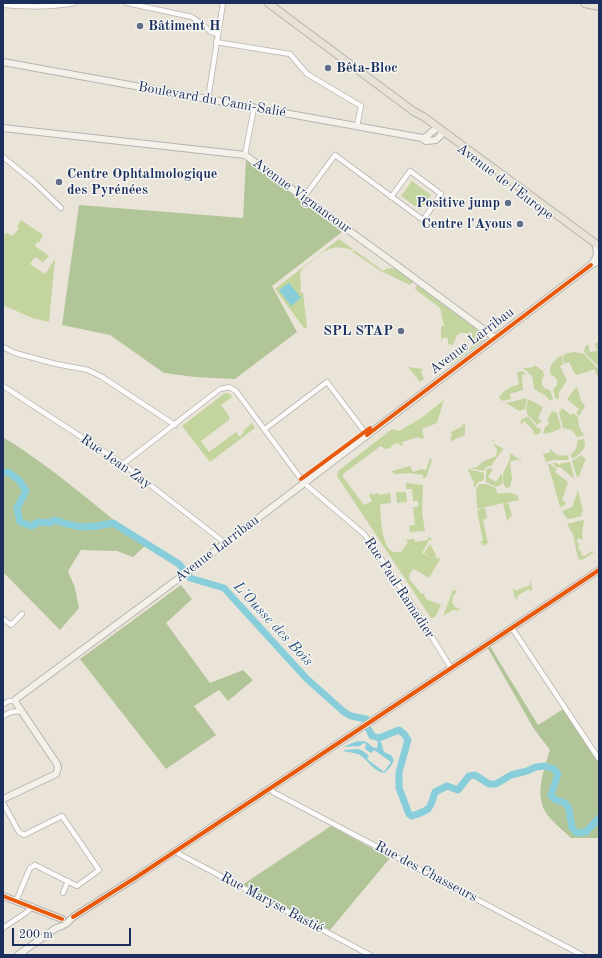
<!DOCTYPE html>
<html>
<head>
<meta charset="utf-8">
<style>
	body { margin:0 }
	#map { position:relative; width:602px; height:958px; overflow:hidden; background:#eae4d8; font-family:"Old Standard TT",serif }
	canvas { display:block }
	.frame { position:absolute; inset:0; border:4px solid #1b2f5e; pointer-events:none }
	.scale { position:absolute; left:12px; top:928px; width:119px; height:18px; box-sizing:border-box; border:2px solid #1b2f5e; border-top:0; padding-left:5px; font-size:12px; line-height:14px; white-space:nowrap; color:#1b2f5e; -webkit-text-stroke:3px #f6f6f2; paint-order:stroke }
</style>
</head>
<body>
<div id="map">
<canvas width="602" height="958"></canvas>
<div class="frame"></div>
<div class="scale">200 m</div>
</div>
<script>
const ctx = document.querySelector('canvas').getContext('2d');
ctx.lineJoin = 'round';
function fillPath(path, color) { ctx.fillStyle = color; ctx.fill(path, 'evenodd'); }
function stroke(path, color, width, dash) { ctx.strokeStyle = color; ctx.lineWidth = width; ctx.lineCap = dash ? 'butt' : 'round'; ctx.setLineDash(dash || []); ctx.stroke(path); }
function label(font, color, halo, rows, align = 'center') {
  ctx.font = font + ' "Old Standard TT",serif'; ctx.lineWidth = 3; ctx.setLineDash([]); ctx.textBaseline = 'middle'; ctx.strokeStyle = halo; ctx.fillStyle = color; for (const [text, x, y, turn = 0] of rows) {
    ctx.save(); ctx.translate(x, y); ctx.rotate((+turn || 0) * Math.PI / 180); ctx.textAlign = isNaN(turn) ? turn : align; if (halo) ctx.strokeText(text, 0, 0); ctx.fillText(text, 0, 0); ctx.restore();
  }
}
fillPath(new Path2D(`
	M 412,181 L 431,195 L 420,210 L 401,196 Z
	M 21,220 L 43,235 L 39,243 L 37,242 L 35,246 L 49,256 L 43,262 L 35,257 L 30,264 L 45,274 L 55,259 L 49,322 L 32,318 L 3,305 L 3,237 L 6,233 L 13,236 L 19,228 L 17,226 Z
	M 339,239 L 383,271 C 394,263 404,275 413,282 L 410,285 L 379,270 L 353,252 L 354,250 L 352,249 L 351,250 C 330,241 319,256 303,268 L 300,273 L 301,289 L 300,290 L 301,293 L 303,292 L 307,328 L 304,328 L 275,289 Z
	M 417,285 L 483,334 L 484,340 L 450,365 L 449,364 L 471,348 L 472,344 L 475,344 C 474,335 466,330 457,335 L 453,345 L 448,344 L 448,338 L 442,338 L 441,342 L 441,326 L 444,326 L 440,308 L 415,289 Z
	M 598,342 L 599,345 L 598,348 L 599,367 L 584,352 L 585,347 L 588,344 L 590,352 L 597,351 L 595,344 Z
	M 574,352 L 584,354 L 599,370 L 599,376 L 597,376 L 595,369 L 577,375 L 575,374 L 569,362 L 565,364 L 563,361 L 564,354 Z
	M 562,355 L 563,365 L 560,366 L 567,381 L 559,392 L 559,399 L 555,398 L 553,389 L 557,385 C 558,380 556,376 551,375 C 548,365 554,360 562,355 Z
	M 535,365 L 543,371 L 544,376 C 541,380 541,384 544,388 L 550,390 L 553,399 L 550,401 L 546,396 L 534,389 L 532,375 L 529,375 L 529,373 L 525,370 L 523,368 L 533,367 Z
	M 408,367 L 423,369 L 421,372 L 424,379 L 420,382 Z
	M 522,371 L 527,374 L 522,375 L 523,390 L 510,394 L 511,399 L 503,401 L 499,398 C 503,390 511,387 519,384 L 517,372 Z
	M 576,387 C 581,394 578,398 585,406 L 579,416 L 576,413 L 579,409 L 567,399 Z
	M 225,393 L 230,394 L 232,397 L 221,405 L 229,416 L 229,420 L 201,441 L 209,452 L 236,432 L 240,437 L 244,432 L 243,431 L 252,423 L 255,428 L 210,462 L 182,426 Z
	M 527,398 L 525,409 L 519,411 L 506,403 Z
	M 528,399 L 543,407 L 538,418 L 542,421 L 537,425 L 532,419 L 528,416 L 526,409 Z
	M 444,400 L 437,423 L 422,429 L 424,438 L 420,439 L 419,437 L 402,442 L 403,446 L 401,446 L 400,444 L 396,443 C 391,446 388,453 381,446 L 343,474 L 343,477 L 364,505 L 372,501 L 369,495 L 372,493 L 374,495 L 377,493 L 380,495 L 390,493 L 391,503 L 380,504 C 381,516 381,561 402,551 L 408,542 L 405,540 L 414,539 L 415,542 L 428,540 L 428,537 L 431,538 L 432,540 L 429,540 L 422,553 L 432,558 L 424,553 L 430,544 L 436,555 L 435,557 L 440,559 L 429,578 L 414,569 L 410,573 L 409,579 L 422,594 L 425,593 L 424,595 L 426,599 L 441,605 L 435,617 L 431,618 L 337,476 L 338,471 L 392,429 L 399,431 L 420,419 Z
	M 562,408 L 571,415 L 573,413 L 578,417 L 579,427 L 584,435 L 577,437 L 572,430 L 563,428 L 559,413 Z
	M 552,411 L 557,413 L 561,428 L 553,432 L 543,434 L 545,427 L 550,423 L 547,421 Z
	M 527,417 C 533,420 534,427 541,429 L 540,433 L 535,435 L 532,429 L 524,421 L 522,424 L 520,423 L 522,419 Z
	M 462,424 L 465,425 L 465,435 L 455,439 L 452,442 L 450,437 L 452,436 L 451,432 L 463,426 Z
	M 584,439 C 588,448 579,455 572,459 L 571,454 L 576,449 L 578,440 Z
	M 493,440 L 494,440 L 493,443 L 504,449 L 501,452 L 491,466 L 488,466 L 483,471 L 470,468 L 477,467 L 482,462 L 496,456 L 497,450 L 492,441 Z
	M 551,449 C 555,455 561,457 568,455 L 569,460 L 553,460 L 546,462 L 543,454 L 550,452 L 550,450 Z
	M 510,453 L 519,459 L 521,457 L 521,459 L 511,461 L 510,462 L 512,479 L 510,487 L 506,488 C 496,472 512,466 510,453 Z
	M 581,455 L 587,460 L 585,460 L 579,477 L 577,477 L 572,461 Z
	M 430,458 L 432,460 L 426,478 L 423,478 L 423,475 L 410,473 L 394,474 L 392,471 L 410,466 L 413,472 L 421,469 L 426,470 Z
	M 570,462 L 574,477 L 573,478 L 560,467 L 556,467 L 552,463 L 557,463 L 560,465 L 562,463 Z
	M 548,464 L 550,464 L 557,469 L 555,472 L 568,482 L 562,501 L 566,502 L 564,506 L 560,507 Z
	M 489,468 L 493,469 L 488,477 L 496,482 L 501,474 L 502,474 L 502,484 L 496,487 L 486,482 L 486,470 Z
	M 468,469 L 484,473 L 484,480 L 478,482 L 474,488 L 474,481 L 472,480 L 471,476 L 468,471 Z
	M 406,483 L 423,485 L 422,512 L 425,531 L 410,532 L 409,526 L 415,525 L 413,507 L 418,507 L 418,501 L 413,501 L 412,489 L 406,489 Z
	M 479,484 L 486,484 L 496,488 L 497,493 C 507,494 508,491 518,496 L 519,500 L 506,503 L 507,504 L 510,503 L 509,505 L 512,515 L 507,521 L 503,503 L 482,508 L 485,508 L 487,518 L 483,520 L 487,540 L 489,542 L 483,546 L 480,542 L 483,541 L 477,511 L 482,508 L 477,509 L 476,490 Z
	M 578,490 L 583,511 L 581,516 L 570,519 L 566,518 L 562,511 L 572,507 Z
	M 396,492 L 406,492 L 407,502 L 397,503 Z
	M 583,520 L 584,520 L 582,534 L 583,539 L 582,540 L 579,538 L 576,542 L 580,544 L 578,546 L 579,550 L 582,552 L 581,555 L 585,556 L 592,551 L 594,552 L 584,559 L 580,560 L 578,558 L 573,535 L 567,524 Z
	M 530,581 L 531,582 L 532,590 L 531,591 L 529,589 L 517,596 L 518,600 L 515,598 L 513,589 L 514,588 L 515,591 L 530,585 Z
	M 453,590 L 457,591 L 453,596 L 452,602 L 455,607 L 461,610 L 453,610 L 443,616 Z`), '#c3d49f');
fillPath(new Path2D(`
	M 246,159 L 342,232 L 272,286 L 297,332 L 235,379 L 195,377 L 164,373 L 110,335 L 62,325 L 79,205 L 243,218 Z
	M 3,437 C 53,468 99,508 145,546 L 133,557 L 117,551 L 81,550 L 68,571 L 75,588 L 79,608 L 60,630 L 3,572 Z
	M 181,585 L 192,599 L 166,623 L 210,683 L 243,670 L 253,680 L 228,701 L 219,690 L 194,706 L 216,735 L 166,769 L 80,659 Z
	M 488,643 L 538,725 L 565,708 L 599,759 L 599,838 L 571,838 C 565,832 548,818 545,811 C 535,792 544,769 550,750 L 534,729 L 486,645 Z
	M 331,826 L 390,858 L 330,930 L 242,885 Z`), '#b1c598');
fillPath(new Path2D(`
	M 289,283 L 301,298 L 291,306 L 279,290 Z
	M 378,740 L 381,742 L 384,752 L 391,755 L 394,760 L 391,766 L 385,773 C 374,772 369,761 360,755 C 355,752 349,753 344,751 L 344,747 C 349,744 360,739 366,742 C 370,744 372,748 377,748 Z`), '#88ceda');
fillPath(new Path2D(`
	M 363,743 L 366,744 L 365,749 L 371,753 L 374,750 L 391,762 L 384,772 L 367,759 L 369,756 L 363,751 L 358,749 L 344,750 L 344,747 L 360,746 Z`), '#eae4d8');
stroke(new Path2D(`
	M 3,473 L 8,472 L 19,480 L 26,491 L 17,508 L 20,522 L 31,526 L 39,522 L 49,523 L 55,520 C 78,529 90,528 113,523 L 179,564 L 190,578 L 224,588 L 306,678 L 344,712 L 351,716 L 366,719
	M 369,730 L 372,736 L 379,738 L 399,730 L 404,734 L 408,740 L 399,772 L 399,788 L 409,814 L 412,816 C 430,810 430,810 435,792 L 447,786 L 458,790 L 469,776 L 475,775 L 489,784 L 496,784 L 511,775 L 527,771 L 536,767 L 545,766 L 554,769 L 558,774 L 551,795 L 554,799 L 565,803 L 569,809 L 572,828 L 577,833 L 586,832 L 599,818`), '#88ceda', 7);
const street = new Path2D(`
	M 127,3 L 192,17 L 203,25 L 211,32 L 218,34
	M 3,5 C 27,7 50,8 74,3
	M 216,42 L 290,54 L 307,74 L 361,106 L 357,126
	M 208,99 L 223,3
	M 245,155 L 254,108
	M 3,157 L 34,182 L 61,208
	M 304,197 L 335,155 L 423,220 L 441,194 L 410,171 L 391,197
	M 3,347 L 15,353 L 56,364 L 88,370 L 102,377 L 175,425
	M 3,386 L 123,464 L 225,543
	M 265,429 L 327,382 L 367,435
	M 123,464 L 220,389 L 229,387 L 236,391 L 304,483 L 365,535 L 412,605 L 451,668
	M 3,619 L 11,625 L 22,614
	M 512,628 L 599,759
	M 3,704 L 9,701 L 15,701
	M 3,716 L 11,712 L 21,711
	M 270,788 L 273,792 L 582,955
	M 3,803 L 19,832 L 24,835 L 62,816 L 99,870 L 77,886 L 35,865 L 30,868 L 16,901
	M 176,850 L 179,854 L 370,955
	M 63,893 L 68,881
	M 3,928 L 27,912 L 32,906`);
const secondary = new Path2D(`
	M 3,62 L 422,138 L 426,141 L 436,140 L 441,135 L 442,131
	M 3,128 L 245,155 L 395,264 L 495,338
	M 422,138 C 429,137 431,130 438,128
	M 592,264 C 596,258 598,255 596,248
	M 3,799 L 56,774 L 58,768 L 57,764 L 18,706 L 15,701 L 16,699 L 182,576 L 562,287 L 591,265 L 599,261
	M 3,896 L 62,919
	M 66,924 L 73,917 L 135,878 L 599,570
	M 18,955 L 56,928 L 62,926`);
const primary = new Path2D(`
	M 268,3 L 413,111 L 424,117 L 599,246`);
const highway = new Path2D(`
	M 585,3 L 599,6`);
stroke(street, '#b6b4b1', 6);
stroke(secondary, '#b6b4b1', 8);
stroke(primary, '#b6b4b1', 9);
stroke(highway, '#b6b4b1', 10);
stroke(street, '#fcfbf9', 4.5);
stroke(secondary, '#f4f1eb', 6);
stroke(primary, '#e8e1d5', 7);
stroke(highway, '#e8e1d5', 8);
stroke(new Path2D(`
	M 367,435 L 591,265
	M 301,479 L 370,428
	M 3,896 L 62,919
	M 73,917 L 135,878 L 599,570`), '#e8590c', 4);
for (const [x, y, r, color] of [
	[140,26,4,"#636e89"],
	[328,68,4,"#636e89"],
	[59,182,4,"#636e89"],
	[508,203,4,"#636e89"],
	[520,224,4,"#636e89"],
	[401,331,4,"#636e89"]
]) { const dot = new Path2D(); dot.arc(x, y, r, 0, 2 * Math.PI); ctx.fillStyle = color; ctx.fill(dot); stroke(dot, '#f6f6f2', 1.5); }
label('bold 14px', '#1b2f5e', '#f6f6f2', [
	["Bâtiment H",148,26],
	["Bêta-Bloc",336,68],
	["Centre Ophtalmologique",67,174],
	["des Pyrénées",67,190],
	["Positive jump",500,203,"right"],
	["Centre l'Ayous",512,224,"right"],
	["SPL STAP",393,331,"right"]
], 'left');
label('14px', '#1b2f5e', '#f6f6f2', [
	["Boulevard du Cami-Salié",212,100,10],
	["Avenue de l'Europe",505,182,37],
	["Avenue Vignancour",302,196,36],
	["Avenue Larribau",472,341,-37],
	["Rue Jean Zay",116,462,35],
	["Avenue Larribau",217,549,-37],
	["Rue Paul Ramadier",399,588,57],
	["Rue des Chasseurs",426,872,28],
	["Rue Maryse Bastié",272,903,28]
]);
label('italic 15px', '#2c547d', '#f6f6f2', [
	["L'Ousse des Bois",273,624,47]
]);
</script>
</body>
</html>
